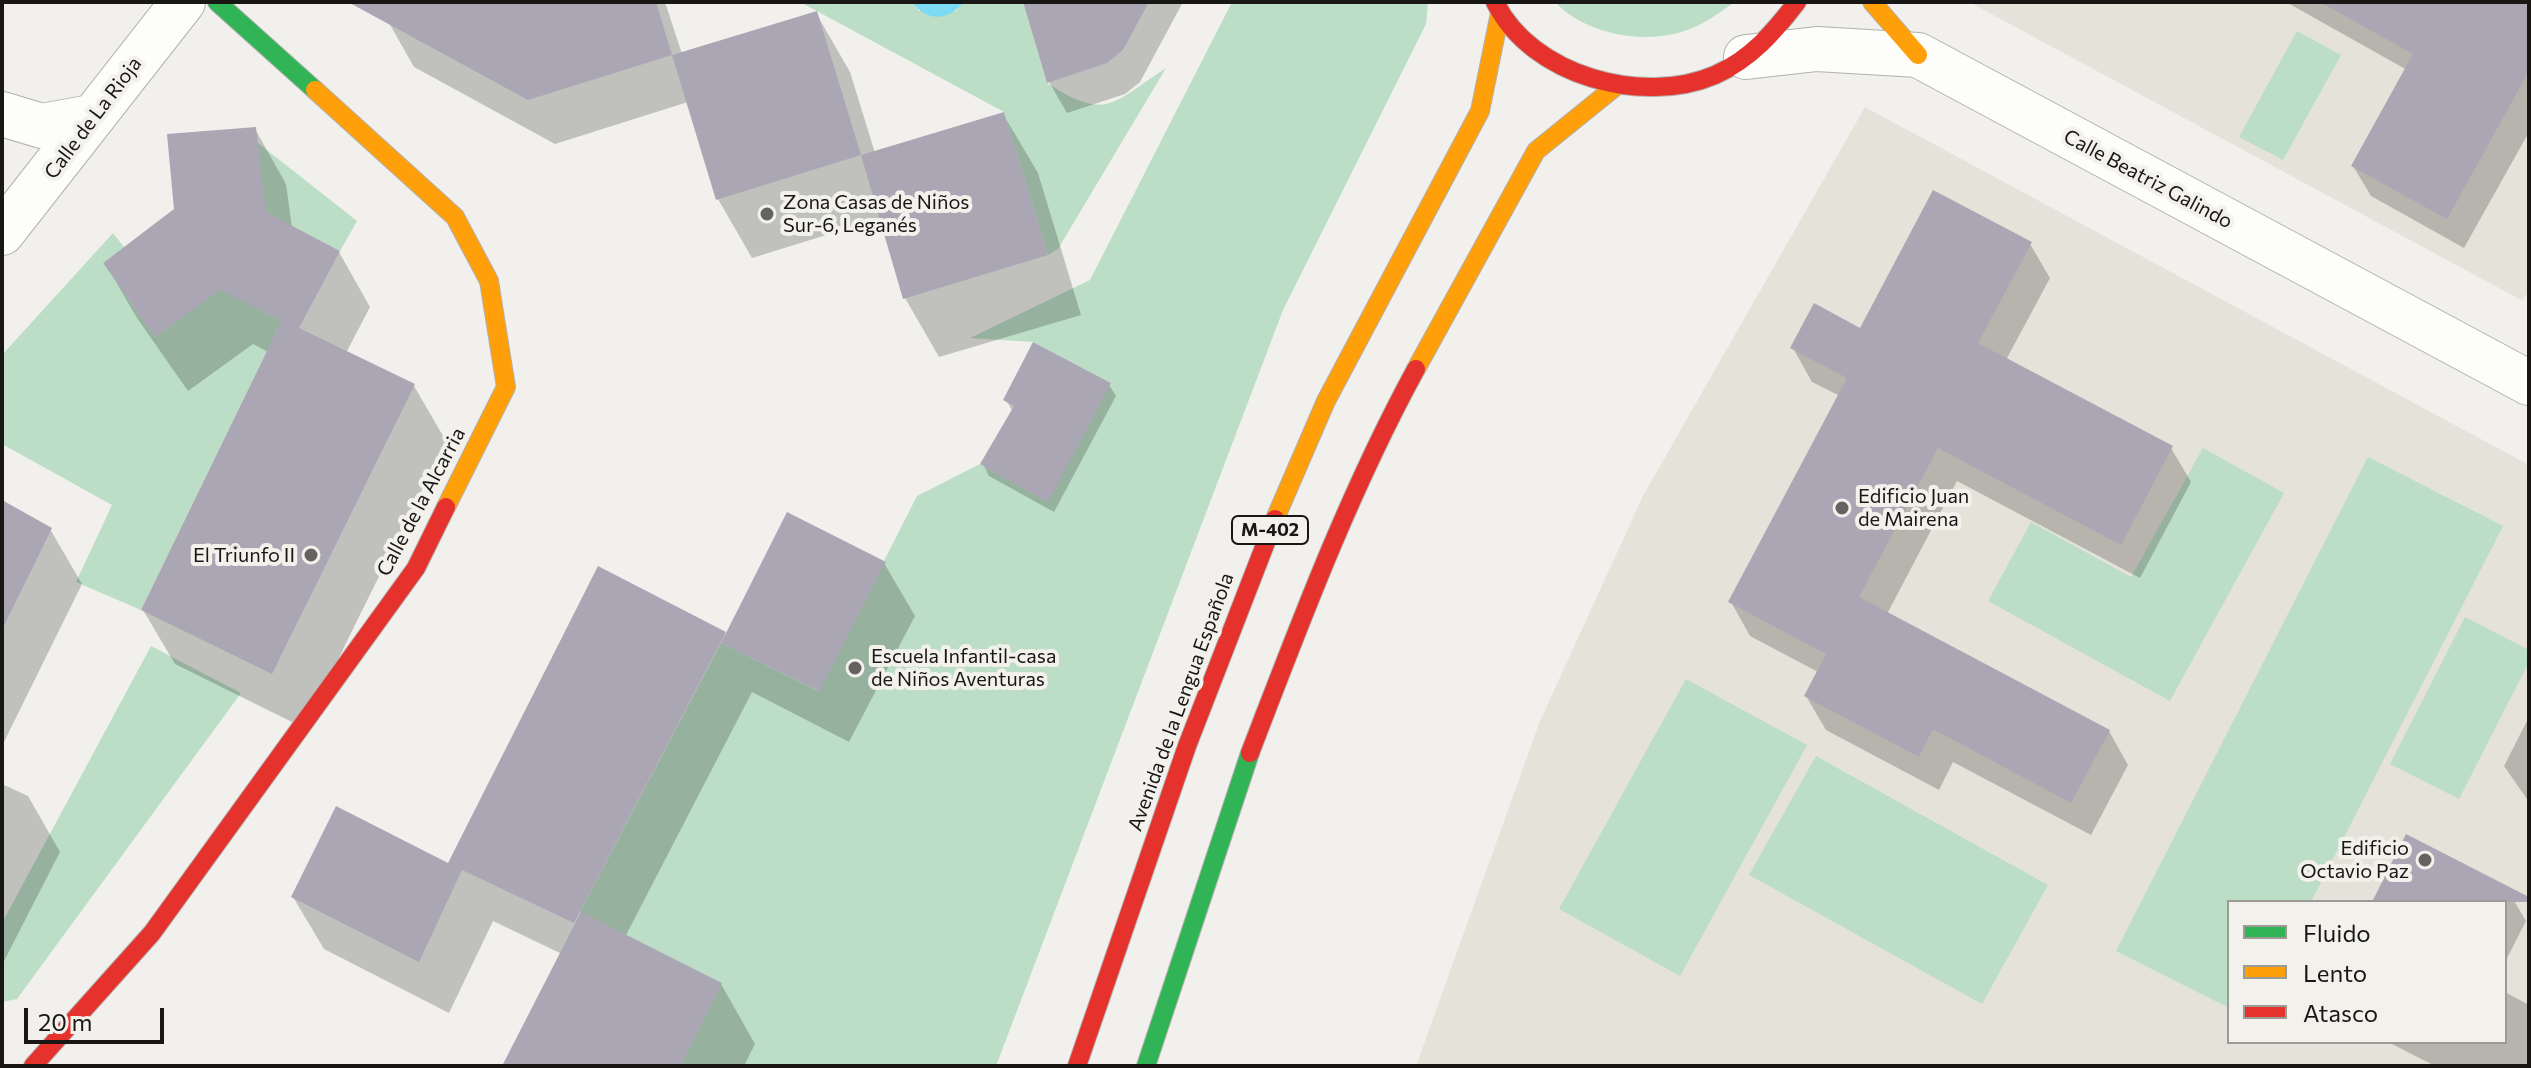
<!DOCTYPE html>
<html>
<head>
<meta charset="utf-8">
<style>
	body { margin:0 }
	#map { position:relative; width:2531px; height:1068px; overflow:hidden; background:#f1f0ed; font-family:Commissioner,sans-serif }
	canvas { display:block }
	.frame { position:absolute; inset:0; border:4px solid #181715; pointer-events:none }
	.legend { position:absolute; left:2227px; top:900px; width:280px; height:144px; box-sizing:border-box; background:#f3f1eb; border:2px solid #9b9a95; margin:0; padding:10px 14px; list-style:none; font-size:24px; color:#181715 }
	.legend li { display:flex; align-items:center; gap:16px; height:40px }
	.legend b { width:40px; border:2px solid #9b9a95 }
	.scale { position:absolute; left:24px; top:1008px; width:140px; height:36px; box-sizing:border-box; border:4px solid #181715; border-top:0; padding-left:10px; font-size:24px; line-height:28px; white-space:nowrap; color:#181715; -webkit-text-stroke:6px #f3f1eb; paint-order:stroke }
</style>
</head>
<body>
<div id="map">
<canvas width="2531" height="1068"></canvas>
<div class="frame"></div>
<ul class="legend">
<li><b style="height:10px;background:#30b455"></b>Fluido</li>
<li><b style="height:10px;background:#ff9f0a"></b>Lento</li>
<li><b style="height:10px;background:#e5322d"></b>Atasco</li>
</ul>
<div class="scale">20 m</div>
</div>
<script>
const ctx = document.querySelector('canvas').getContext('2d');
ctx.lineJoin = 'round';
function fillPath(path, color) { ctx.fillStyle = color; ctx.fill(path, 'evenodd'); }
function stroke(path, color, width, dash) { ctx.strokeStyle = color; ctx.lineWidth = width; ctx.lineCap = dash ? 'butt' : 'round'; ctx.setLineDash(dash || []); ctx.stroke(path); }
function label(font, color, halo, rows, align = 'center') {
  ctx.font = font + ' Commissioner,sans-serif'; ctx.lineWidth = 8; ctx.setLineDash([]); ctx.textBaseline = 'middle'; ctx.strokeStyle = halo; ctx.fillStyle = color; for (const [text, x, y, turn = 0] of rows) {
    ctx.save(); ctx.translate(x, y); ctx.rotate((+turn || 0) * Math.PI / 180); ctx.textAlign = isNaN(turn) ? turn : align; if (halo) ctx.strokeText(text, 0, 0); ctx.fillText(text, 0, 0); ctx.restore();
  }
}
fillPath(new Path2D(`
	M 1969,2 L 2529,2 L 2529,289 L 2523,301 Z
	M 1865,107 L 2529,465 L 2529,1066 L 1416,1066 L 1540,721 L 1643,496 ZM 2229,902 L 2505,902 L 2505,1042 L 2229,1042 Z`), '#e5e2da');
fillPath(new Path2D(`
	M 800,2 L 912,2 L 919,11 L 956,11 L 964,2 L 1023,2 L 1047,83 C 1107,122 1112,103 1166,68 L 1058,249 L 1048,255 L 1004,112 Z
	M 1232,2 L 1428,2 L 1426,24 L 1283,310 L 996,1066 L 680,1066 L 722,983 L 580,912 L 721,643 L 818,691 L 917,496 L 980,464 L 1047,501 L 1111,383 L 1033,342 L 970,338 L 1090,280 Z
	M 1555,2 L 1735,2 C 1723,10 1710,20 1697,26 C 1654,47 1588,37 1555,2 Z
	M 2297,31 L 2341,55 L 2283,160 L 2239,137 Z
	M 258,143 L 357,221 L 340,251 L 296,228 L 249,221 Z
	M 113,233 L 124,247 L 103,263 L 155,337 L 192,310 L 219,274 L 262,293 L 255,307 L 282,320 L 141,610 L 76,582 L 112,505 L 2,444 L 2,355 Z
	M 2203,448 L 2284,493 L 2170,701 L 1988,601 L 2031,522 L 2131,577 Z
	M 2368,457 L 2503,526 L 2311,902 L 2229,902 L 2229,1008 L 2116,951 Z
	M 2465,617 L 2529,650 L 2529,662 L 2459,799 L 2390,764 Z
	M 151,646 L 241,693 L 17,999 L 2,1002 L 2,923 Z
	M 1686,679 L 1807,745 L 1680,976 L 1559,909 Z
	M 1816,756 L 2048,885 L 1982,1004 L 1749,875 Z`), '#bcdec6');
fillPath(new Path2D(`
	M 912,2 L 964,2 C 949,21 926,22 912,2 Z`), '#7cdaf4');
fillPath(new Path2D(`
	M 400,2 L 665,2 L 682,54 L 816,13 L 850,72 L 875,153 L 1003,114 L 1038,173 L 1081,315 L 939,357 L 905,298 L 881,218 L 752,258 L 718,199 L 688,102 L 555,144 L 414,67 L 389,23 Z
	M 1025,2 L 1183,2 L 1140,82 L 1125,94 L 1067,113 L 1049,82 Z
	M 2286,2 L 2529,2 L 2529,132 L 2464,248 L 2371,196 L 2353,166 L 2407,70 Z
	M 255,129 L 286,184 L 292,228 L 339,252 L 370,307 L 346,353 L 414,386 L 446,441 L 304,728 L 175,664 L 143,610 L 268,352 L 253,344 L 188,391 L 137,318 L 105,263 L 176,210 Z
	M 2030,244 L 2050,278 L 2006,360 L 2171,448 L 2191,482 L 2140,578 L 1957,481 L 1887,614 L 2109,731 L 2128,765 L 2091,835 L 1953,762 L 1939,790 L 1826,730 L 1806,696 L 1818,672 L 1750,636 L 1731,602 L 1840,396 L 1812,382 L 1793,348 L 1861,331 Z
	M 1109,385 L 1116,396 L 1054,512 L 989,476 L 983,464 L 1013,412 L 1006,400 Z
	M 2,503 L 50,529 L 82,584 L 2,746 Z
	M 884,563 L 915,616 L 849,742 L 752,692 L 625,937 L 721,984 L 755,1044 L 744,1066 L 504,1066 L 562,954 L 493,921 L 449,1013 L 324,949 L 293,897 L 449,865 L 725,634 L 726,637 Z
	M 2529,717 L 2529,802 L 2504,766 Z
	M 2,784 L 28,796 L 60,852 L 2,965 Z
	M 2506,887 L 2526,921 L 2505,962 L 2505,902 L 2374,902 Z
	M 2505,992 L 2529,1005 L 2529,1066 L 2435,1066 L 2388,1042 L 2505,1042 Z`), '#0003');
fillPath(new Path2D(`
	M 348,2 L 656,2 L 672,55 L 528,100 Z
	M 1023,2 L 1149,2 L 1123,50 L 1107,63 L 1047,83 Z
	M 2320,2 L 2529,2 L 2529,71 L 2447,219 L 2351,166 L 2413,54 Z
	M 817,11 L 861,155 L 716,200 L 672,55 Z
	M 1004,112 L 1048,255 L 903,299 L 861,155 Z
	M 256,127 L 266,212 L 340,251 L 299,328 L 415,384 L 272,674 L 141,610 L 282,320 L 220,290 L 155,337 L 103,263 L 174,209 L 167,134 Z
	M 1933,190 L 2032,242 L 1978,343 L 2173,446 L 2121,545 L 1938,448 L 1859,597 L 2110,730 L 2071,803 L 1933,729 L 1919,757 L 1804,696 L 1826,654 L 1728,602 L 1847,378 L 1790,348 L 1814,303 L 1860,328 Z
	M 1033,342 L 1111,383 L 1048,502 L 980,464 L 1014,406 L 1003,400 Z
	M 2,500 L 52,528 L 2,630 Z
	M 787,512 L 886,562 L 819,691 L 721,643 Z
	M 598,566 L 726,632 L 574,923 L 462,870 L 419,962 L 291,897 L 336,806 L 448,863 Z
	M 2406,834 L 2529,897 L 2529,902 L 2372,902 Z
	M 581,912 L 722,983 L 680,1066 L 502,1066 Z`), '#aaa6b4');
const street = new Path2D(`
	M 1746,57 L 1817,49 L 1918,55 L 2529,383
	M 2,114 L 42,126 L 91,117
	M 2,233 L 183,2`);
const fast = new Path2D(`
	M 217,2 L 315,90
	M 1146,1066 L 1250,753`);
const slow = new Path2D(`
	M 1872,2 L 1918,55
	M 315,90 L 455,217 L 489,281 L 506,387 L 446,507
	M 1416,369 L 1536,151 L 1615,87
	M 1275,519 L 1326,401 L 1480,111 L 1500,13`);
const jam = new Path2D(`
	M 1495,2 C 1531,76 1643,106 1715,75 C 1751,59 1774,32 1797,2
	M 1250,753 C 1300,623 1349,492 1416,369
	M 33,1066 L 152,933 L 416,568 L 446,507
	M 1077,1066 L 1187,746 L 1275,519`);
stroke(street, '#b2b1ae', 46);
stroke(fast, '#b2b1ae', 20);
stroke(slow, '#b2b1ae', 20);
stroke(jam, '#b2b1ae', 20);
stroke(street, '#fdfdfc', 44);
stroke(fast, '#30b455', 18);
stroke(slow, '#ff9f0a', 18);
stroke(jam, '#e5322d', 18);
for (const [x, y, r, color] of [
	[767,214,8,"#646361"],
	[1842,508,8,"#646361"],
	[311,555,8,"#646361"],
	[855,668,8,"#646361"],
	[2425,860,8,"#646361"]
]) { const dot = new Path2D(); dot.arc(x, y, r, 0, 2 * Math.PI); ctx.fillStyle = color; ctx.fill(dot); stroke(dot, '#f3f1eb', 3); }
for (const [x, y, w] of [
	[1270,530,76]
]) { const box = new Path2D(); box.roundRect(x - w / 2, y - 14, w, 28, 6); ctx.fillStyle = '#f3f1eb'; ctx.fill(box); stroke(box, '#181715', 2); }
label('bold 18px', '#181715', null, [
	["M-402",1270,530]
]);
label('20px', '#181715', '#f3f1eb', [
	["Calle de La Rioja",93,118,-53],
	["Calle Beatriz Galindo",2148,179,28],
	["Calle de la Alcarria",421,502,-62],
	["Avenida de la Lengua Española",1181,702,-70]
]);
label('20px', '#181715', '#f3f1eb', [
	["Zona Casas de Niños",783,202],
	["Sur-6, Leganés",783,225],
	["Edificio Juan",1858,496],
	["de Mairena",1858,519],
	["El Triunfo II",295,555,"right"],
	["Escuela Infantil-casa",871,656],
	["de Niños Aventuras",871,679],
	["Edificio",2409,848,"right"],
	["Octavio Paz",2409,871,"right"]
], 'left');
</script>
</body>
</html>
